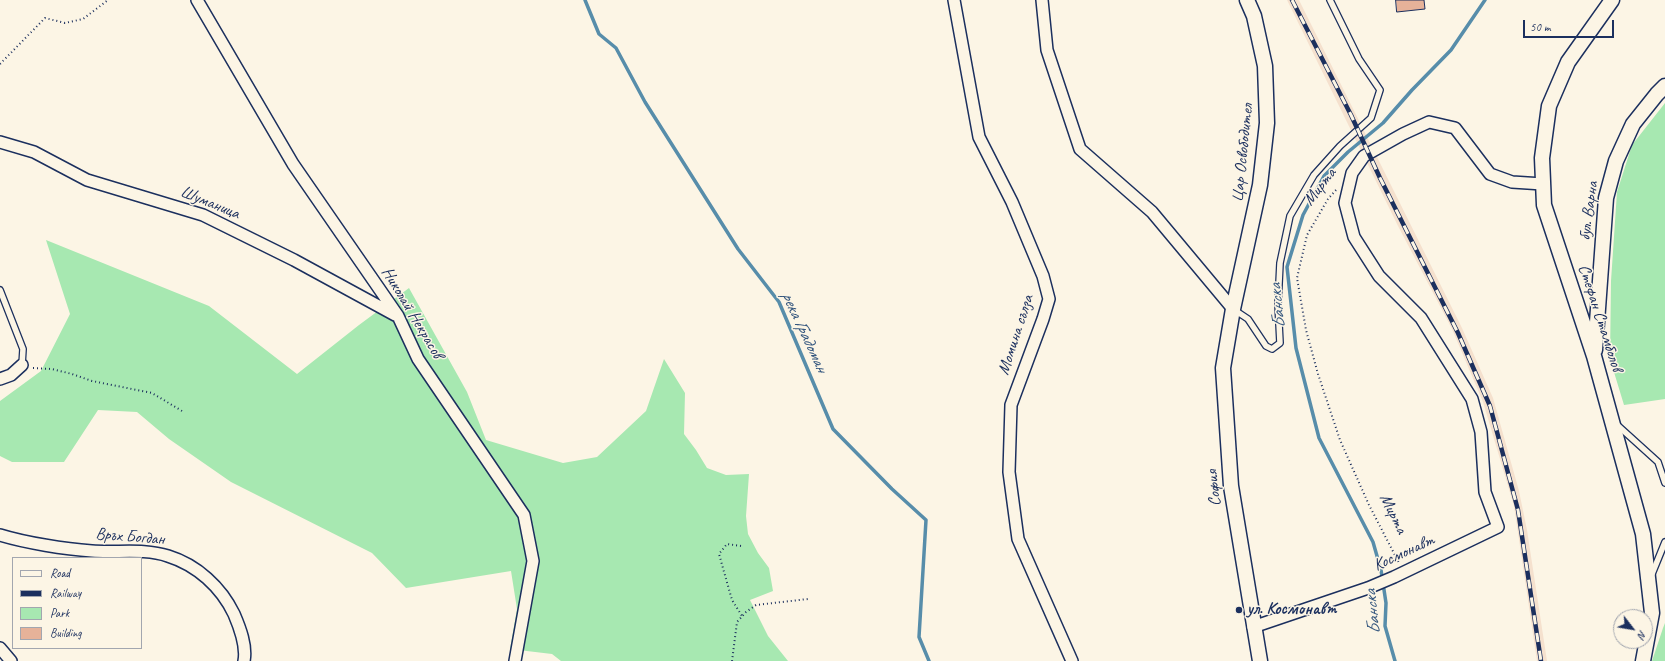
<!DOCTYPE html>
<html>
<head>
<meta charset="utf-8">
<style>
	body { margin:0 }
	#map { position:relative; width:1665px; height:661px; overflow:hidden; background:#fcf5e5; font-family:Caveat,sans-serif }
	canvas { display:block }
	.legend { position:absolute; left:12px; top:557px; width:130px; height:92px; box-sizing:border-box; background:#fcf5e5; border:1px solid #a2a6af; margin:0; padding:5px 7px; list-style:none; font-size:12px; color:#1b2f5e }
	.legend li { display:flex; align-items:center; gap:8px; height:20px }
	.legend b { width:20px; border:1px solid #a2a6af }
	.north { position:absolute; left:1613px; top:609px; width:40px; height:40px; box-sizing:border-box; background:#fcf5e5; border:1px solid #a2a6af; border-radius:50%; rotate:121deg; font-size:11px; font-weight:700; line-height:16px; text-align:center; color:#1b2f5e }
	.north::after { content:''; display:block; margin:auto; width:14px; height:18px; background:#1b2f5e; clip-path:polygon(50% 0,100% 100%,50% 72%,0 100%) }
	.scale { position:absolute; left:1523px; top:20px; width:91px; height:18px; box-sizing:border-box; border:2px solid #1b2f5e; border-top:0; padding-left:5px; font-size:12px; line-height:14px; white-space:nowrap; color:#1b2f5e; -webkit-text-stroke:3px #fcf5e5; paint-order:stroke }
</style>
</head>
<body>
<div id="map">
<canvas width="1665" height="661"></canvas>
<ul class="legend">
<li><b style="height:5px;background:#fcf5e5"></b>Road</li>
<li><b style="height:5px;background:#1b2f5e"></b>Railway</li>
<li><b style="height:11px;background:#a7e8b1"></b>Park</li>
<li><b style="height:11px;background:#e6b299"></b>Building</li>
</ul>
<div class="north">N</div>
<div class="scale">50 m</div>
</div>
<script>
const ctx = document.querySelector('canvas').getContext('2d');
ctx.lineJoin = 'round';
function fillPath(path, color) { ctx.fillStyle = color; ctx.fill(path, 'evenodd'); }
function stroke(path, color, width, dash) { ctx.strokeStyle = color; ctx.lineWidth = width; ctx.lineCap = dash ? 'butt' : 'round'; ctx.setLineDash(dash || []); ctx.stroke(path); }
function label(font, color, halo, rows, align = 'center') {
  ctx.font = font + ' Caveat,sans-serif'; ctx.lineWidth = 3; ctx.setLineDash([]); ctx.textBaseline = 'middle'; ctx.strokeStyle = halo; ctx.fillStyle = color; for (const [text, x, y, turn = 0] of rows) {
    ctx.save(); ctx.translate(x, y); ctx.rotate((+turn || 0) * Math.PI / 180); ctx.textAlign = isNaN(turn) ? turn : align; if (halo) ctx.strokeText(text, 0, 0); ctx.fillText(text, 0, 0); ctx.restore();
  }
}
fillPath(new Path2D(`
	M 1287,0 L 1299,0 L 1462,328 L 1493,398 L 1519,491 L 1527,530 L 1547,661 L 1537,661 L 1514,506 L 1483,402 L 1452,329 L 1398,226 Z`), '#f5e1ce');
fillPath(new Path2D(`
	M 1665,103 L 1665,399 L 1624,405 L 1610,359 L 1611,281 L 1617,192 L 1632,145 Z
	M 46,240 L 209,306 L 297,374 L 359,325 L 409,288 L 467,392 L 486,440 L 563,463 L 597,457 L 646,411 L 664,359 L 685,393 L 684,434 L 696,450 L 707,468 L 726,475 L 749,474 L 746,516 L 748,534 L 758,553 L 769,568 L 773,591 L 750,600 L 768,636 L 788,661 L 561,661 L 552,654 L 510,649 L 517,609 L 511,571 L 406,588 L 372,553 L 231,482 L 169,439 L 137,412 L 98,410 L 64,462 L 12,462 L 0,456 L 0,401 L 41,371 L 70,314 Z
	M 1665,623 L 1665,661 L 1652,661 L 1663,628 Z`), '#a7e8b1');
stroke(new Path2D(`
	M 585,0 L 599,34 L 616,48 L 645,102 L 738,249 L 779,302 L 833,429 L 892,489 L 926,520 L 919,637 L 929,661
	M 1395,661 L 1385,626 L 1386,603 L 1381,570 L 1373,542 L 1319,438 L 1296,348 L 1287,267 L 1303,215 L 1324,176 L 1348,152 L 1383,123 L 1412,90 L 1451,50 L 1485,0`), '#578daa', 3.5);
const building = new Path2D(`
	M 1396,0 L 1424,0 L 1425,9 L 1397,12 Z`);
fillPath(building, '#e6b299');
stroke(building, '#1b2f5e', 1);
const service = new Path2D(`
	M 0,290 L 23,349 L 22,365
	M 1233,309 L 1248,319 L 1266,346 L 1272,349 L 1280,343 L 1278,304 L 1280,263 L 1290,216 L 1314,175 L 1340,146 L 1371,118 L 1380,90 L 1359,59 L 1330,0
	M 1616,424 L 1658,462 L 1665,483
	M 1652,574 L 1665,542`);
const minor = new Path2D(`
	M 197,0 L 293,164 L 398,316 L 418,359 L 524,515 L 533,561 L 515,661
	M 954,0 L 979,137 L 1012,202 L 1043,276 L 1049,299 L 1043,319 L 1011,405 L 1009,472 L 1018,539 L 1072,661
	M 1042,0 L 1047,50 L 1080,149 L 1152,212 L 1233,309
	M 0,142 L 34,152 L 87,180 L 203,215 L 294,260 L 395,315
	M 0,379 L 11,375 L 22,365
	M 0,535 C 26,543 65,549 92,551 C 117,553 144,548 168,556 C 197,565 221,587 234,614 C 240,628 247,646 244,661
	M 1253,627 L 1368,588 L 1394,577 L 1498,527 L 1485,492 L 1481,432 L 1472,399 L 1421,318 L 1379,276 L 1354,237 L 1345,203 L 1352,173 L 1364,156 L 1403,134 L 1429,122 L 1455,128 L 1490,174 L 1512,182 L 1543,184
	M 0,648 L 11,661`);
const tertiary = new Path2D(`
	M 1247,0 L 1254,16 L 1265,66 L 1267,123 L 1260,185 L 1233,309 L 1223,368 L 1231,486 L 1260,661
	M 1612,0 L 1568,62 L 1549,106 L 1542,158 L 1544,205 L 1594,356 L 1643,534 L 1652,613 L 1643,661
	M 1595,350 L 1606,198 L 1616,161 L 1633,124 L 1657,94 L 1665,86`);
stroke(service, '#1b2f5e', 8);
stroke(minor, '#1b2f5e', 14);
stroke(tertiary, '#1b2f5e', 17);
stroke(new Path2D(`
	M 0,64 L 45,18 L 65,23 L 83,19 L 108,0
	M 1336,190 L 1328,199 L 1307,235 L 1297,278 L 1306,330 L 1318,374 L 1340,440 L 1369,505 L 1399,563
	M 33,368 L 52,369 L 72,374 L 92,381 L 152,393 L 182,411
	M 741,546 L 727,544 L 719,554 L 732,600 L 742,616
	M 732,661 L 737,622 L 746,612 L 756,605 L 808,599`), '#1b2f5e', 2, [1, 3]);
stroke(service, '#fcf5e5', 5.5);
stroke(minor, '#fcf5e5', 11);
stroke(tertiary, '#fcf5e5', 14);
const rail = new Path2D(`
	M 1292,0 L 1351,115 L 1380,178 L 1458,333 L 1490,406 L 1518,510 L 1541,661`);
stroke(rail, '#1b2f5e', 4.5);
stroke(rail, '#fcf5e5', 3, [9]);
for (const [x, y, r, color] of [
	[1239,610,4,"#1b2f5e"]
]) { const dot = new Path2D(); dot.arc(x, y, r, 0, 2 * Math.PI); ctx.fillStyle = color; ctx.fill(dot); stroke(dot, '#fcf5e5', 1.5); }
label('17px', '#1b2f5e', '#fcf5e5', [
	["Цар Освободител",1243,153,-84],
	["Мирта",1320,187,-52],
	["Шуманица",210,203,22],
	["бул. Варна",1589,211,-82],
	["Николай Некрасов",412,313,59],
	["Стефан Стамболов",1600,318,72],
	["Момина сълза",1016,335,-72],
	["София",1214,488,-96],
	["Мирта",1393,514,64],
	["Връх Богдан",130,537,5],
	["Космонавт",1404,553,-25]
]);
label('bold 17px', '#1b2f5e', '#fcf5e5', [
	["ул. Космонавт",1247,610]
], 'left');
label('italic 18px', '#34567e', '#fcf5e5', [
	["Банска",1278,306,-96],
	["река Градоман",804,332,65],
	["Банска",1373,612,-96]
]);
</script>
</body>
</html>
